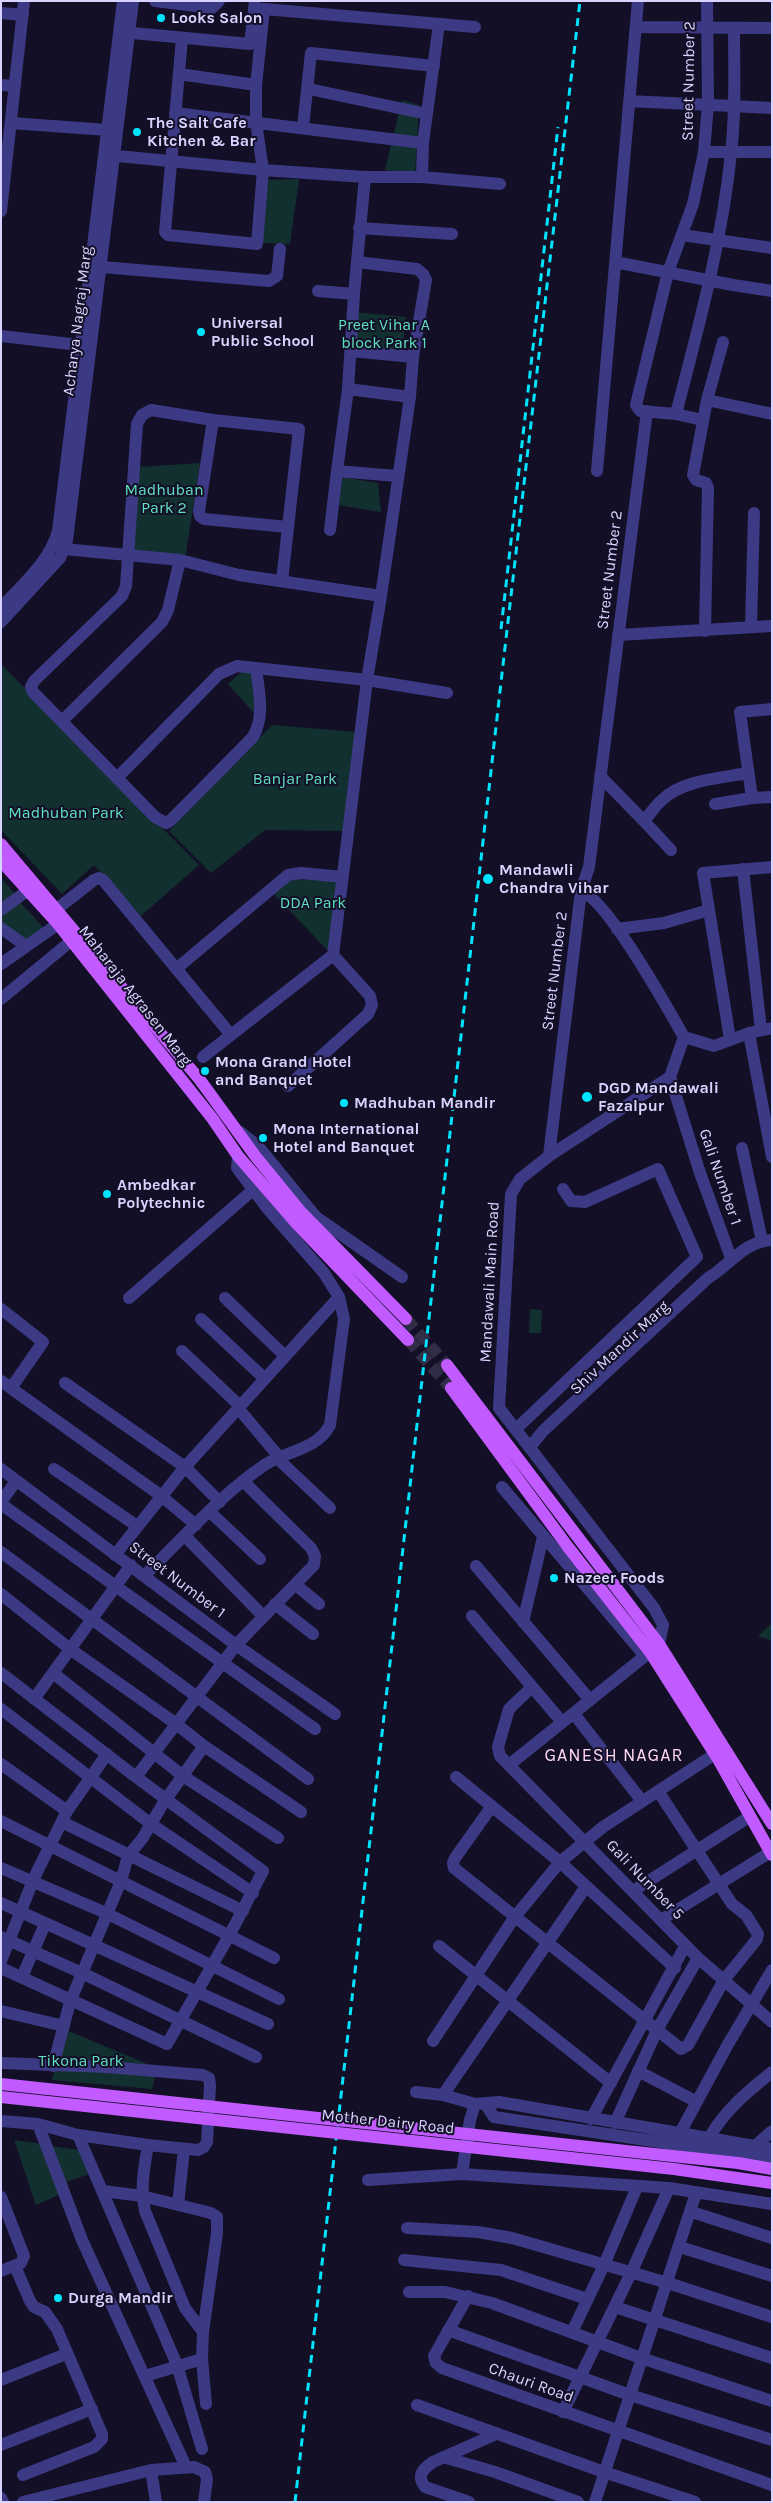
<!DOCTYPE html>
<html>
<head>
<meta charset="utf-8">
<style>
	body { margin:0 }
	#map { position:relative; width:773px; height:2503px; overflow:hidden; background:#130f26; font-family:Karla,sans-serif }
	canvas { display:block }
	.frame { position:absolute; inset:0; border:2px solid #d9d4ff; pointer-events:none }
</style>
</head>
<body>
<div id="map">
<canvas width="773" height="2503"></canvas>
<div class="frame"></div>
</div>
<script>
const ctx = document.querySelector('canvas').getContext('2d');
ctx.lineJoin = 'round';
function fillPath(path, color) { ctx.fillStyle = color; ctx.fill(path, 'evenodd'); }
function stroke(path, color, width, dash) { ctx.strokeStyle = color; ctx.lineWidth = width; ctx.lineCap = dash ? 'butt' : 'round'; ctx.setLineDash(dash || []); ctx.stroke(path); }
function label(font, color, halo, rows, align = 'center') {
  ctx.font = font + ' Karla,sans-serif'; ctx.lineWidth = 4; ctx.setLineDash([]); ctx.textBaseline = 'middle'; ctx.strokeStyle = halo; ctx.fillStyle = color; for (const [text, x, y, turn = 0] of rows) {
    ctx.save(); ctx.translate(x, y); ctx.rotate((+turn || 0) * Math.PI / 180); ctx.textAlign = isNaN(turn) ? turn : align; if (halo) ctx.strokeText(text, 0, 0); ctx.fillText(text, 0, 0); ctx.restore();
  }
}
fillPath(new Path2D(`
	M 402,100 L 419,105 L 415,173 L 385,170 Z
	M 299,179 L 290,244 L 262,243 L 266,180 Z
	M 354,312 L 406,317 L 402,354 L 351,350 Z
	M 200,463 L 185,559 L 130,549 L 138,467 Z
	M 342,477 L 378,483 L 381,512 L 339,505 Z
	M 1,664 L 199,865 L 141,916 L 94,865 L 62,894 L 1,830 Z
	M 248,666 L 252,673 L 260,720 L 228,684 Z
	M 272,725 L 357,732 L 343,831 L 265,830 L 211,873 L 169,831 Z
	M 1,878 L 17,896 L 1,907 Z
	M 289,879 L 338,881 L 330,953 L 273,893 Z
	M 18,900 L 45,929 L 26,943 L 1,923 L 1,913 Z
	M 530,1309 L 542,1310 L 541,1333 L 529,1333 Z
	M 772,1623 L 772,1641 L 758,1636 Z
	M 66,2030 L 157,2068 L 152,2089 L 52,2080 Z
	M 14,2140 L 43,2144 L 61,2194 L 36,2205 Z
	M 49,2146 L 81,2150 L 92,2173 L 64,2183 Z`), '#12302f');
stroke(new Path2D(`
	M 406,1319 L 447,1365
	M 408,1340 L 451,1388`), '#312d47', 12, [12, 6]);
stroke(new Path2D(`
	M 155,1 L 212,8 L 219,1
	M 1,13 L 23,15
	M 636,27 L 772,28
	M 122,32 L 250,44 L 255,1
	M 182,38 L 165,232 L 168,235 L 257,244 L 263,170 L 256,122 L 256,85 L 264,9 L 475,27
	M 179,74 L 256,85
	M 1,85 L 15,86
	M 309,89 L 427,114
	M 629,101 L 772,108
	M 175,113 L 423,143
	M 11,123 L 107,130
	M 303,127 L 311,53 L 434,66
	M 704,152 L 772,152
	M 107,155 L 263,170 L 365,177 L 422,177 L 500,184
	M 365,177 L 354,294 L 348,389 L 410,397
	M 422,177 L 423,143 L 439,24
	M 1,211 L 24,1
	M 359,228 L 452,234
	M 682,235 L 772,248
	M 615,262 L 733,285 L 772,291
	M 102,267 L 269,281 L 277,276 L 280,249
	M 318,291 L 354,294
	M 1,336 L 88,346
	M 351,351 L 413,357
	M 348,389 L 337,471 L 397,476
	M 707,400 L 772,414
	M 676,414 C 698,328 722,243 731,153 C 736,112 734,69 734,28
	M 213,420 L 199,511 L 200,516 L 204,519 L 288,527
	M 702,420 L 676,414 L 640,411 L 636,405 L 668,272 L 693,204 L 704,152 L 708,104 L 707,1
	M 597,471 L 638,1
	M 330,530 L 337,471
	M 54,545 L 64,549 L 180,560 L 239,575 L 381,596 L 410,397 L 413,357 L 426,280 L 423,274 L 417,269 L 357,262
	M 1,608 C 22,585 50,561 58,531 L 123,1
	M 1,622 L 60,558 L 67,540 L 133,1
	M 751,626 L 754,513
	M 705,631 L 708,488 L 706,483 L 696,480 L 693,475 L 707,400 L 723,342
	M 618,635 L 772,626
	M 256,668 C 259,692 265,716 253,737 L 171,820 L 166,823 L 155,817 L 33,692 L 31,687 L 34,681 L 122,596 L 126,586 L 137,424 L 142,415 L 151,410 L 213,420 L 299,429 L 282,581
	M 62,721 L 162,622 L 168,610 L 180,560
	M 600,776 L 644,821
	M 117,778 L 219,674 L 237,666 L 367,680 L 447,693
	M 752,798 L 772,797
	M 715,804 L 752,798 L 740,712 L 772,709
	M 671,850 L 644,821 C 650,814 655,806 662,800 C 682,780 721,778 748,773
	M 743,869 L 761,1030
	M 581,891 C 607,899 668,1009 684,1037
	M 57,909 L 94,880 L 99,878 L 103,880 L 231,1035 L 333,955 L 370,996 L 372,1005 L 368,1014 L 288,1086
	M 1,910 L 27,891
	M 1,928 L 26,946
	M 617,929 L 664,923 L 709,910
	M 333,955 L 367,680 L 381,596
	M 1,964 L 58,924
	M 176,969 L 288,875 L 301,873 L 343,877
	M 1,999 L 71,941
	M 749,1033 L 772,1157
	M 730,1039 L 703,873 L 772,867
	M 203,1057 L 231,1035
	M 670,1077 L 700,1173 L 731,1258
	M 240,1132 L 258,1146 L 316,1217 L 402,1277
	M 742,1148 L 762,1241
	M 549,1156 L 581,891 L 589,867 L 647,411
	M 129,1298 L 254,1189
	M 225,1298 L 285,1356
	M 1,1309 L 43,1342 L 11,1388
	M 201,1319 L 265,1379
	M 182,1351 L 240,1406
	M 1,1381 L 160,1495 L 196,1525
	M 65,1383 L 185,1467 L 115,1555
	M 238,1408 L 280,1458
	M 516,1429 L 697,1257 L 658,1169 L 585,1202 L 571,1201 L 563,1189
	M 530,1447 L 543,1431 L 708,1278 C 731,1265 742,1242 772,1240
	M 278,1459 L 330,1508
	M 1,1469 L 236,1645 L 335,1714
	M 54,1469 L 137,1526
	M 502,1487 L 645,1656
	M 1,1502 L 16,1481
	M 220,1502 L 185,1467 L 339,1297
	M 1,1504 L 315,1729
	M 210,1512 L 260,1559
	M 185,1536 L 263,1616
	M 1,1552 L 308,1779
	M 476,1566 L 590,1700
	M 145,1575 C 184,1537 221,1494 266,1464 C 287,1451 318,1449 330,1425 L 344,1319 L 339,1297 L 324,1273 L 267,1208 L 237,1168 L 238,1156
	M 296,1585 L 319,1604
	M 1,1594 L 70,1649 L 175,1723 L 204,1746 L 301,1812
	M 275,1604 L 313,1634
	M 472,1616 L 562,1722
	M 523,1622 L 543,1537
	M 1,1673 L 136,1777 L 263,1871 L 229,1936 L 167,2044 L 1,1968
	M 53,1673 L 183,1776 L 278,1838
	M 532,1687 L 509,1709 L 498,1747 L 500,1756 L 698,1958 L 772,2022
	M 34,1699 L 131,1565
	M 1,1709 L 151,1824 L 253,1893
	M 574,1714 L 642,1801
	M 1,1764 L 67,1811
	M 509,1765 L 650,1652 L 659,1644 L 663,1625 L 654,1608 L 499,1408 L 511,1194 L 520,1179 L 549,1156 L 670,1077 L 684,1037 L 714,1046 L 749,1033 L 772,1028
	M 136,1777 L 236,1645 L 314,1565 L 315,1556 L 311,1548 L 243,1481
	M 456,1777 L 560,1862 L 675,1968
	M 492,1806 L 455,1858 L 453,1863 L 454,1868 L 681,2049 L 688,2045 L 724,1980 L 757,1939 L 758,1934 L 746,1915 L 732,1904 L 658,1791
	M 1,1821 L 274,1958
	M 62,1822 L 243,1911
	M 1,1868 L 106,1913 L 279,1999
	M 633,1891 L 749,1817
	M 1,1903 L 268,2024
	M 661,1920 L 772,1851
	M 1,1937 L 82,1973 L 256,2057
	M 439,1946 L 611,2083
	M 1,1961 L 34,1878 L 67,1811 L 107,1754
	M 22,1977 L 45,1924
	M 1,2011 L 64,2026
	M 433,2041 L 514,1918 L 560,1862 L 603,1827 L 715,1754
	M 1,2063 L 107,2067 L 203,2075 L 209,2078 L 210,2085 L 207,2142 L 204,2147 L 198,2150 L 148,2145 L 78,2135 L 38,2124 L 1,2121
	M 53,2066 L 70,2002 L 121,1881 L 128,1856 L 142,1839 L 164,1802 L 204,1746
	M 638,2071 L 697,2102
	M 416,2092 L 443,2095 L 475,2104 L 499,2102 L 772,2149
	M 443,2095 L 585,1888
	M 485,2103 L 494,2117 L 772,2159
	M 591,2119 L 685,1946
	M 615,2123 L 657,2030 L 698,1958
	M 38,2124 L 82,2240 L 186,2467
	M 680,2133 L 727,2046 L 772,1970
	M 78,2135 L 177,2365 L 202,2449
	M 709,2138 C 725,2110 747,2092 772,2072
	M 148,2145 C 144,2168 140,2188 145,2211 L 185,2308 L 203,2332
	M 755,2146 L 772,2131
	M 462,2174 L 470,2120 L 475,2104
	M 368,2180 L 462,2174 L 669,2188 L 772,2204
	M 103,2191 L 142,2196 L 211,2213 L 217,2217 L 217,2233 L 203,2332 L 202,2359 L 206,2404
	M 1,2197 L 24,2256 L 21,2263 L 1,2271
	M 178,2205 L 184,2149
	M 692,2212 L 772,2238
	M 407,2228 L 478,2232 L 512,2238 L 668,2283 L 772,2317
	M 680,2247 L 772,2276
	M 404,2260 L 501,2270 L 587,2299
	M 15,2266 L 30,2301 L 34,2307 L 45,2312 L 57,2329 L 102,2434 L 102,2439 L 94,2447 L 23,2475
	M 409,2292 L 445,2292 L 492,2303 L 641,2358 L 772,2401
	M 468,2296 L 434,2356 L 436,2363 L 442,2368 L 772,2485
	M 615,2307 L 772,2358
	M 448,2330 L 630,2395 L 772,2440
	M 572,2332 L 604,2265 L 637,2187
	M 145,2376 L 202,2359
	M 1,2380 L 66,2354
	M 417,2405 L 604,2472 L 695,2502
	M 563,2412 L 631,2273 L 669,2188
	M 1,2445 L 92,2409
	M 443,2457 L 495,2472 L 578,2502
	M 1,2498 L 3,2502
	M 23,2502 L 151,2470
	M 156,2502 L 151,2470 L 194,2467 L 205,2472 L 207,2479 L 204,2502
	M 469,2502 L 425,2487 C 416,2475 423,2469 433,2462 L 496,2434
	M 595,2502 L 696,2193`), '#3d3a85', 12);
stroke(new Path2D(`
	M 1,844 L 200,1080 L 256,1157 L 301,1212 L 406,1319
	M 1,861 L 58,924 L 212,1118 L 238,1156 L 296,1223 L 408,1340
	M 447,1365 L 659,1644 L 772,1824
	M 451,1388 L 568,1547 L 650,1652 L 718,1759 L 772,1855`), '#c25bff', 12);
stroke(new Path2D(`
	M 501,629 L 558,127
	M 295,2502 L 504,656 L 580,1`), '#00e5ff', 3, [8, 6]);
stroke(new Path2D(`
	M 1,2084 L 738,2163 L 772,2169
	M 1,2097 L 674,2169 L 772,2183`), '#c25bff', 12);
for (const [x, y, r, color] of [
	[161,18,5,"#00e5ff"],
	[137,132,5,"#00e5ff"],
	[201,332,5,"#00e5ff"],
	[488,879,6,"#00e5ff"],
	[205,1071,5,"#00e5ff"],
	[587,1097,6,"#00e5ff"],
	[344,1103,5,"#00e5ff"],
	[263,1138,5,"#00e5ff"],
	[107,1194,5,"#00e5ff"],
	[554,1578,5,"#00e5ff"],
	[58,2298,5,"#00e5ff"]
]) { const dot = new Path2D(); dot.arc(x, y, r, 0, 2 * Math.PI); ctx.fillStyle = color; ctx.fill(dot); stroke(dot, '#130f26', 2); }
label('bold 16px', '#d9d4ff', '#130f26', [
	["Looks Salon",171,18],
	["The Salt Cafe",147,123],
	["Kitchen & Bar",147,141],
	["Universal",211,323],
	["Public School",211,341],
	["Mandawli",499,870],
	["Chandra Vihar",499,888],
	["Mona Grand Hotel",215,1062],
	["and Banquet",215,1080],
	["DGD Mandawali",598,1088],
	["Fazalpur",598,1106],
	["Madhuban Mandir",354,1103],
	["Mona International",273,1129],
	["Hotel and Banquet",273,1147],
	["Ambedkar",117,1185],
	["Polytechnic",117,1203],
	["Nazeer Foods",564,1578],
	["Durga Mandir",68,2298]
], 'left');
label('16px', '#d9d4ff', '#130f26', [
	["Street Number 2",689,81,-89],
	["Acharya Nagraj Marg",78,321,-83],
	["Street Number 2",610,570,-83],
	["Street Number 2",555,971,-83],
	["Maharaja Agrasen Marg",135,996,52],
	["Gali Number 1",720,1177,71],
	["Mandawali Main Road",490,1282,-87],
	["Shiv Mandir Marg",620,1348,-43],
	["Street Number 1",177,1580,37],
	["Gali Number 5",645,1880,46],
	["Mother Dairy Road",388,2122,6],
	["Chauri Road",531,2383,20]
]);
label('16px', '#5fe0c0', '#130f26', [
	["Preet Vihar A",384,325],
	["block Park 1",384,343],
	["Madhuban",164,490],
	["Park 2",164,508],
	["Banjar Park",295,779],
	["Madhuban Park",66,813],
	["DDA Park",313,903],
	["Tikona Park",81,2061]
]);
ctx.letterSpacing = '1px';
label('18px', '#ffd6f0', '#130f26', [
	["GANESH NAGAR",614,1756]
]);
ctx.letterSpacing = '0px';
</script>
</body>
</html>
